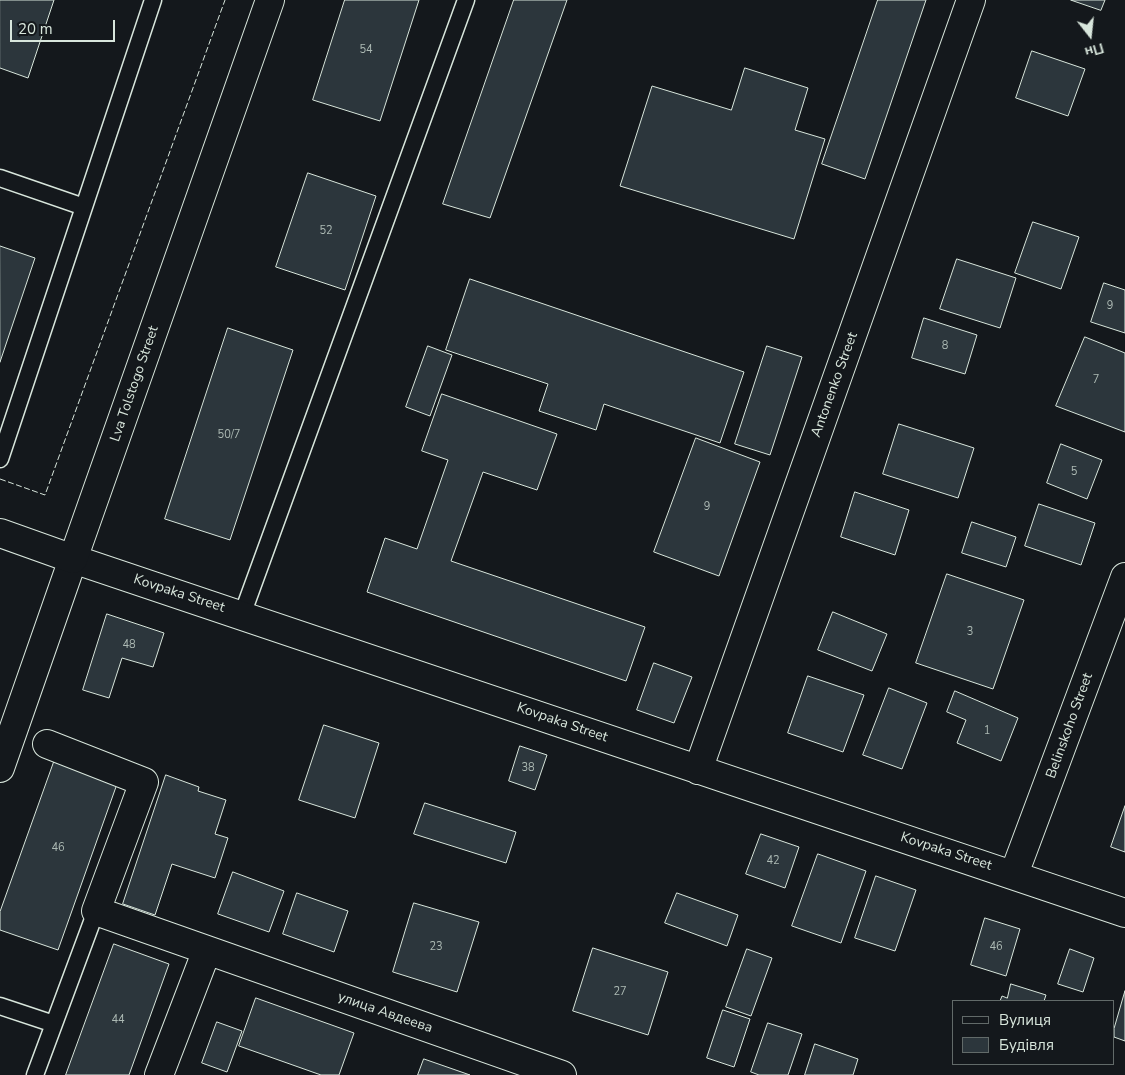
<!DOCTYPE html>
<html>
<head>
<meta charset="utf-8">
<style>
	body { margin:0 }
	#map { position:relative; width:1125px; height:1075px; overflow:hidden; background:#14181c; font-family:"Nunito Sans",sans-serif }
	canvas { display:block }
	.legend { position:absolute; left:952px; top:1000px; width:162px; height:65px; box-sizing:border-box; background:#14181c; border:1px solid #626a69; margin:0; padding:6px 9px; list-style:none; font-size:15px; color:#d8e6dc }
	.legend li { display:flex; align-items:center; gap:10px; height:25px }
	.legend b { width:25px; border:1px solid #626a69 }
	.north { position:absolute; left:1065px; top:10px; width:50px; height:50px; -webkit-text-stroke:4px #14181c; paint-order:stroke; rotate:164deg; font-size:14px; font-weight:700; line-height:20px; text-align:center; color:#d8e6dc }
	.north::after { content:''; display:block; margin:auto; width:18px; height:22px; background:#d8e6dc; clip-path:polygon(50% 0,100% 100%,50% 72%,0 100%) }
	.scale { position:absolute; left:10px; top:20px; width:105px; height:22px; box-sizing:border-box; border:2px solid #d8e6dc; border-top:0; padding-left:6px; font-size:15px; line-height:18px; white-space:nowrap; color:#d8e6dc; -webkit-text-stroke:4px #14181c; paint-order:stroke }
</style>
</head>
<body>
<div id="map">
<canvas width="1125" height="1075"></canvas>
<ul class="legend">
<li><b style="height:6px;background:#14181c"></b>Вулиця</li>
<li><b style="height:14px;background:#2c363c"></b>Будівля</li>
</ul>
<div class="north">Пн</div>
<div class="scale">20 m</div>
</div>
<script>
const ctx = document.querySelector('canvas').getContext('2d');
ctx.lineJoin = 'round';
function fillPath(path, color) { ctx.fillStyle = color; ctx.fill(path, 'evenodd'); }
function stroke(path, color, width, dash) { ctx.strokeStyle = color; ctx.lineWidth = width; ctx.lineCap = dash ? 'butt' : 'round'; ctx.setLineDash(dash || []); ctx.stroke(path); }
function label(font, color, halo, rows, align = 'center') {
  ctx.font = font + ' "Nunito Sans",sans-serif'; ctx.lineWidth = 4; ctx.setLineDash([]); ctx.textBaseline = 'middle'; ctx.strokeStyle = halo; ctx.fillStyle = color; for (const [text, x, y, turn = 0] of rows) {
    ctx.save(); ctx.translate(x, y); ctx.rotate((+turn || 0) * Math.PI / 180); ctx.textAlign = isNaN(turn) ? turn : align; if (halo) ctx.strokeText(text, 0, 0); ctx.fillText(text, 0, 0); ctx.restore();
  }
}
const building = new Path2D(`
	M 0,0 L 54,0 L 28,78 L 0,68 Z
	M 345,0 L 419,0 L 380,121 L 313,100 Z
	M 514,0 L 567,0 L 490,218 L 443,204 Z
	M 878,0 L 926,0 L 865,179 L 822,164 Z
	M 1071,0 L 1105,0 L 1101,10 Z
	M 1032,51 L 1085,69 L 1068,116 L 1016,98 Z
	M 745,68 L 808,88 L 795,130 L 825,139 L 794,239 L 620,186 L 652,86 L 731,110 Z
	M 308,173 L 376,196 L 345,290 L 276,267 Z
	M 1033,222 L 1079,237 L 1061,289 L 1015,273 Z
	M 0,246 L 35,258 L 0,362 Z
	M 957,259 L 1016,278 L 1000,328 L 940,309 Z
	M 470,279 L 744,372 L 720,443 L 604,404 L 596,430 L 539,411 L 548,384 L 446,350 Z
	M 1104,283 L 1125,290 L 1125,333 L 1091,322 Z
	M 924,318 L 977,335 L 965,374 L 912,358 Z
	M 228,328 L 293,350 L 230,540 L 165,519 Z
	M 1085,337 L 1125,353 L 1125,432 L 1056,406 Z
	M 428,346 L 452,355 L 430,416 L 406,407 Z
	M 767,346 L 802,357 L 770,455 L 735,444 Z
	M 442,394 L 557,434 L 537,490 L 483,472 L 451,561 L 645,627 L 626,681 L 367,592 L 385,538 L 417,549 L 448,460 L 422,451 Z
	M 899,424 L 974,448 L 958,498 L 883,474 Z
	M 696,438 L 760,462 L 719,576 L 654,552 Z
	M 1061,444 L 1102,460 L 1087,499 L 1047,483 Z
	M 855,492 L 909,510 L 895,555 L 841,537 Z
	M 1039,504 L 1095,523 L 1081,565 L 1025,546 Z
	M 972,522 L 1016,537 L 1006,567 L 962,553 Z
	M 947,574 L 1024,600 L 993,689 L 916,663 Z
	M 833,612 L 887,634 L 872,671 L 818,650 Z
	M 107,614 L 164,633 L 153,667 L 122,658 L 109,698 L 83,690 Z
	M 654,663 L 692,677 L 674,723 L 637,710 Z
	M 808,676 L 864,695 L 843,752 L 788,733 Z
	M 889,688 L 927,703 L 902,769 L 863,755 Z
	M 955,691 L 1018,718 L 1001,761 L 957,743 L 966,720 L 947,712 Z
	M 324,725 L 379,743 L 355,818 L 299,800 Z
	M 520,746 L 547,755 L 535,790 L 509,781 Z
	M 54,762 L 117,784 L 58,950 L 0,930 L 0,912 Z
	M 166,775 L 199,787 L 198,791 L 226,800 L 215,834 L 228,838 L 215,878 L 172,864 L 155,915 L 123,904 Z
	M 425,803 L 516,832 L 506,863 L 414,834 Z
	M 1125,806 L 1125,852 L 1111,847 Z
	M 761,834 L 799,847 L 785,888 L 746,874 Z
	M 818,854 L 866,871 L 841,943 L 792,926 Z
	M 233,872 L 284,891 L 269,932 L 218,914 Z
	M 876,876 L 916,890 L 895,951 L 855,938 Z
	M 297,893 L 348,911 L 334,952 L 283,934 Z
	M 677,893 L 738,915 L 727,946 L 665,923 Z
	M 414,903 L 479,922 L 457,992 L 393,972 Z
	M 985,918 L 1020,929 L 1006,976 L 971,965 Z
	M 114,944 L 169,964 L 129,1075 L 66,1075 Z
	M 593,948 L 668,972 L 648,1035 L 573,1011 Z
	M 747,949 L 772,958 L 751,1016 L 726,1007 Z
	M 1070,949 L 1094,958 L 1083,992 L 1058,984 Z
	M 1011,984 L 1046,995 L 1044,1001 L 1000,1001 L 1002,996 L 1007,998 Z
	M 1125,991 L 1125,1041 L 1114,1037 L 1114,1029 Z
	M 256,998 L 354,1033 L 339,1075 L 321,1075 L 239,1046 Z
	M 723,1010 L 750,1019 L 734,1067 L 707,1058 Z
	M 217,1022 L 242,1031 L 227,1072 L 202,1063 Z
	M 768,1023 L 802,1034 L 788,1075 L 759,1075 L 751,1072 Z
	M 815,1044 L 858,1059 L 853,1075 L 805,1075 Z
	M 424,1059 L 470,1075 L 418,1075 Z`);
fillPath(building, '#2c363c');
stroke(building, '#d8e6dc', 1);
const lane = new Path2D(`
	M 0,178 L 84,207
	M 0,459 L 153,0
	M 242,615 L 466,0
	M 0,1006 L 54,1024
	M 35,1075 L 96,911`);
const street = new Path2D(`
	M 47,744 L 144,782 L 96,911 L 562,1075
	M 0,768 L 73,559 L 1125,913
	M 698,770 L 971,0
	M 1014,874 L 1125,577
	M 159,1075 L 207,950`);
const secondary = new Path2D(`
	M 0,533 L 73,559 L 270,0`);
stroke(lane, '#d8e6dc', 19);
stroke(street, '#d8e6dc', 30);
stroke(secondary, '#d8e6dc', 30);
stroke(lane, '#14181c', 16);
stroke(street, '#14181c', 28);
stroke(secondary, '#14181c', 28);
stroke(new Path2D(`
	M 0,479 L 45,495 L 225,0`), '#d8e6dc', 1, [6, 2.5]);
label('11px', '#adbab4', null, [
	["54",366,50],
	["52",326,231],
	["9",1110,306],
	["8",945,346],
	["7",1096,380],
	["50/7",229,435],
	["5",1074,472],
	["9",707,507],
	["3",970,632],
	["48",129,645],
	["1",987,731],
	["38",528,768],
	["46",58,848],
	["42",773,861],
	["23",436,947],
	["46",996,947],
	["27",620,992],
	["44",118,1020]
]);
label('14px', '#d8e6dc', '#14181c', [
	["Lva Tolstogo Street",135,384,-71],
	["Antonenko Street",835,385,-70],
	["Kovpaka Street",179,594,18],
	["Kovpaka Street",562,723,19],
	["Belinskoho Street",1070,726,-70],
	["Kovpaka Street",946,852,18],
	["улица Авдеева",385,1013,19]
]);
</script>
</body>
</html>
